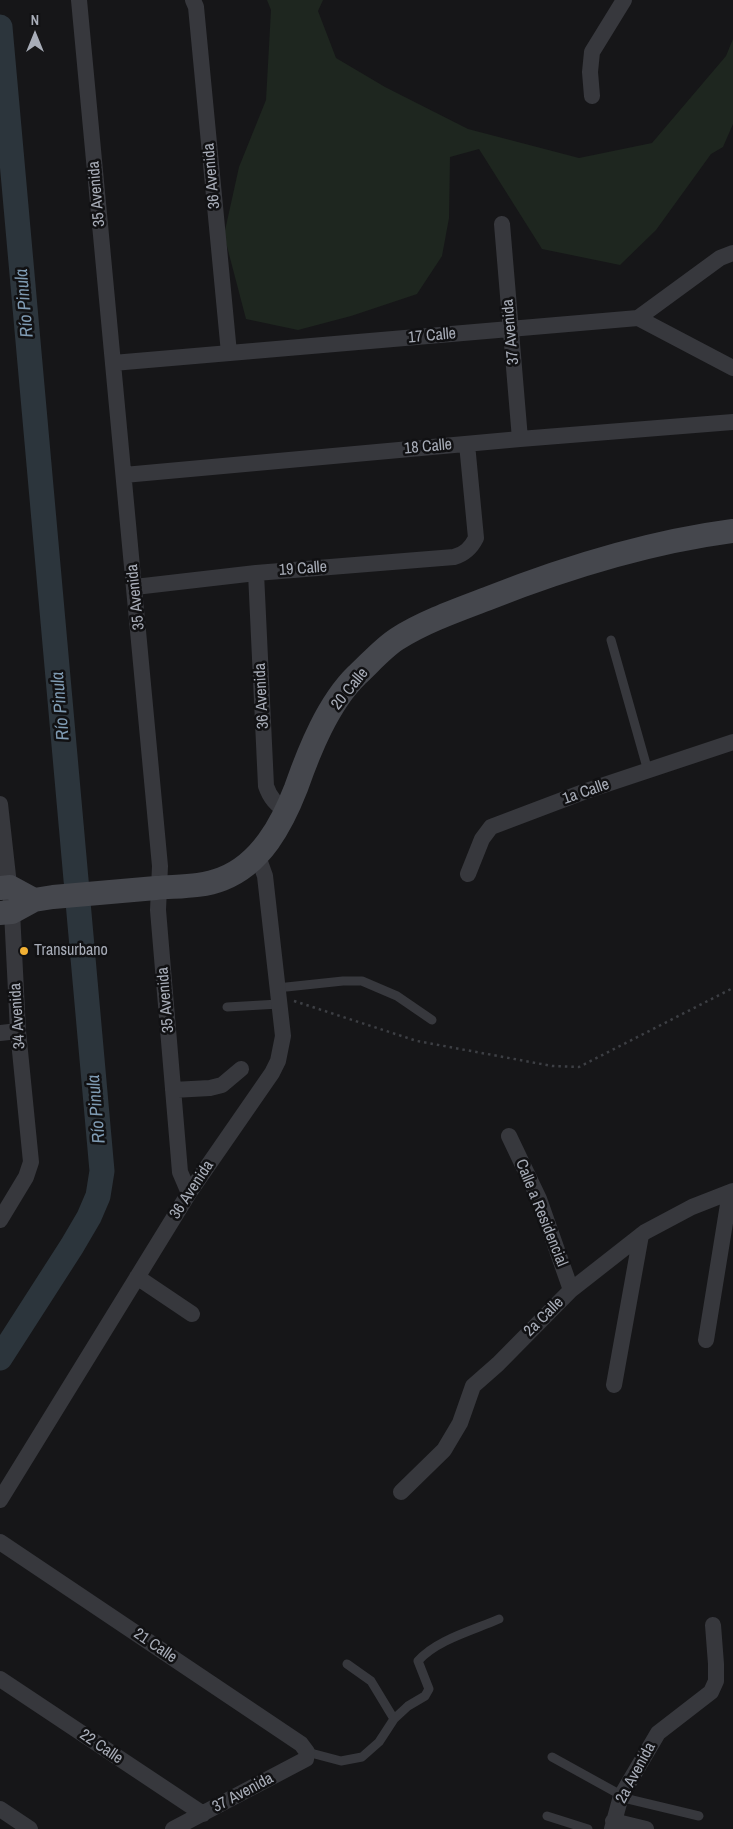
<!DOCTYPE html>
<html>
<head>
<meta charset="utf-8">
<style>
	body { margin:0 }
	#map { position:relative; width:733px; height:1829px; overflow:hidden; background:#161618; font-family:"Archivo Narrow",sans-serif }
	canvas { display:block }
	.north { position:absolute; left:10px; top:10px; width:50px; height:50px; -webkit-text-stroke:4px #111113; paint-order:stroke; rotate:0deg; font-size:14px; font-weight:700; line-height:20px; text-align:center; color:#a8adb8 }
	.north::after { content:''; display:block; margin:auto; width:18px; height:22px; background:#a8adb8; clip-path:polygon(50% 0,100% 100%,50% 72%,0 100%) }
</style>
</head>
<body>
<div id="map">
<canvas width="733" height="1829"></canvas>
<div class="north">N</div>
</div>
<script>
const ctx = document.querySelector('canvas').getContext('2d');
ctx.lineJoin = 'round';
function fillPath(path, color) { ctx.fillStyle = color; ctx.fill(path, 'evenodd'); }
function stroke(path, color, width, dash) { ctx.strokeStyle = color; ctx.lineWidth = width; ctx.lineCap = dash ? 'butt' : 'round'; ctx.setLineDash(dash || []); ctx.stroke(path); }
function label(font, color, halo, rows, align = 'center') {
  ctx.font = font + ' "Archivo Narrow",sans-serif'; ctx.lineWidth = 5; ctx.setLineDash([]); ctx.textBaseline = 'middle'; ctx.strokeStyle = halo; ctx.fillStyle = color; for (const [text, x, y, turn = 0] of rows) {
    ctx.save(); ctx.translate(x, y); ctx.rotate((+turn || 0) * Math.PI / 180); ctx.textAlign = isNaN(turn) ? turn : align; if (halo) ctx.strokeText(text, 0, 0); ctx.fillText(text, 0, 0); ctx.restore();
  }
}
fillPath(new Path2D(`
	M 267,0 L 323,0 L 318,11 L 336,58 L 385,87 L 468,129 L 579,158 L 652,143 L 726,56 L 733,39 L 733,124 L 723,147 L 711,154 L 656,230 L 620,265 L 542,249 L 479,149 L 450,157 L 449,218 L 442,256 L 417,294 L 351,316 L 298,330 L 246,319 L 224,235 L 239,167 L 266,100 L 271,10 Z`), '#1e261f');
stroke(new Path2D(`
	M 0,27 L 102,1171 L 98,1196 L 89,1217 L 72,1246 L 0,1358`), '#2c353c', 25);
stroke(new Path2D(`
	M 294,1001 L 417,1041 L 552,1066 L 579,1067 L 733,988`), '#3d3f44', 2.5, [2.5, 4]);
stroke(new Path2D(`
	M 611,640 L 648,771
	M 277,988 L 343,981 L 362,981 L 397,996 L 432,1020
	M 227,1007 L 279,1004
	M 347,1664 L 371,1681 L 394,1719
	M 307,1752 L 341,1761 L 362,1757 L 379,1742 L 394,1719 L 408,1706 L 425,1696 L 429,1689 L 418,1661 C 436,1640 474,1630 499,1619
	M 552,1757 L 628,1799 L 699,1816
	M 547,1816 L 588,1829`), '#37383d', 9);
stroke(new Path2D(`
	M 79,0 L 160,866 L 158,910 L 180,1172 L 189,1193
	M 193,0 L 196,7 L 229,353
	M 592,96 L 590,72 L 592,52 L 624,0
	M 502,224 L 520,439
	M 638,318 L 733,368
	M 113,363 L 638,318 L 720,258 L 733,253
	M 124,475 L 520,439 L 733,422
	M 256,573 L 266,786 C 270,798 276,804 287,812
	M 135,587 L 256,573 L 454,557 C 465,554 471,548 476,538 L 467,444
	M 0,804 L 12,912 L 18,1031 L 31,1162 L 26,1177 L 0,1220
	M 468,874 L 482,839 L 491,827 L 586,791 L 733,742
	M 0,1033 L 18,1031
	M 173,1090 L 210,1088 L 222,1085 L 241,1069
	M 509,1136 L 539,1199 L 571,1290
	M 137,1277 L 192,1314
	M 706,1340 L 730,1192
	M 614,1385 L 641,1235
	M 401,1492 L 444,1450 L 460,1423 L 473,1386 L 498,1364 L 571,1290 L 645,1232 L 692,1207 L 733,1191
	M 0,1500 L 189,1193 L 272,1073 L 278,1061 L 283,1036 L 265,876 L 260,862 L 256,857
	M 0,1542 L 301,1744 L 307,1752 L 306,1759 L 173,1829
	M 0,1679 L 203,1814
	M 0,1809 L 30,1829
	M 613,1821 L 646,1829
	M 612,1829 L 621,1796 L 658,1733 L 711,1692 L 716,1681 L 716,1664 L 713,1625`), '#37383d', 16);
stroke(new Path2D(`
	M 0,888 L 10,887 L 34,900
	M 0,913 L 12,912 L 34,900 L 53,897 C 87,894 122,891 156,888 C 178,886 202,887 222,879 C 261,864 282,824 296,788 C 309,751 328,703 357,675 C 370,663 383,648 397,639 C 423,622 460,609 489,598 C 568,567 649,542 733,531`), '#45474d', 24);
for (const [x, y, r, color] of [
	[24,951,5,"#f2b134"]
]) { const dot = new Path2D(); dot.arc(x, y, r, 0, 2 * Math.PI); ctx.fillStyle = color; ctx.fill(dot); stroke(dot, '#111113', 2); }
label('16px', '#a8adb8', '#111113', [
	["36 Avenida",212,176,-95],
	["35 Avenida",97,194,-95],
	["37 Avenida",511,332,-95],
	["17 Calle",432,336,-5],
	["18 Calle",428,447,-5],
	["19 Calle",303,569,-4],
	["35 Avenida",136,597,-96],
	["20 Calle",350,689,-51],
	["36 Avenida",262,696,-93],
	["1a Calle",586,792,-19],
	["35 Avenida",166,1000,-95],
	["34 Avenida",18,1016,-94],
	["36 Avenida",192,1190,-57],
	["Calle a Residencial",541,1213,68],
	["2a Calle",544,1317,-45],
	["21 Calle",155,1646,34],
	["22 Calle",101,1747,34],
	["2a Avenida",636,1773,-62],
	["37 Avenida",243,1793,-28]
]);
label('16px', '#a8adb8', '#111113', [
	["Transurbano",34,951]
], 'left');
label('italic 18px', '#7f9bb3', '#111113', [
	["Río Pinula",25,303,-95],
	["Río Pinula",61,706,-95],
	["Río Pinula",97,1109,-95]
]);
</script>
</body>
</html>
